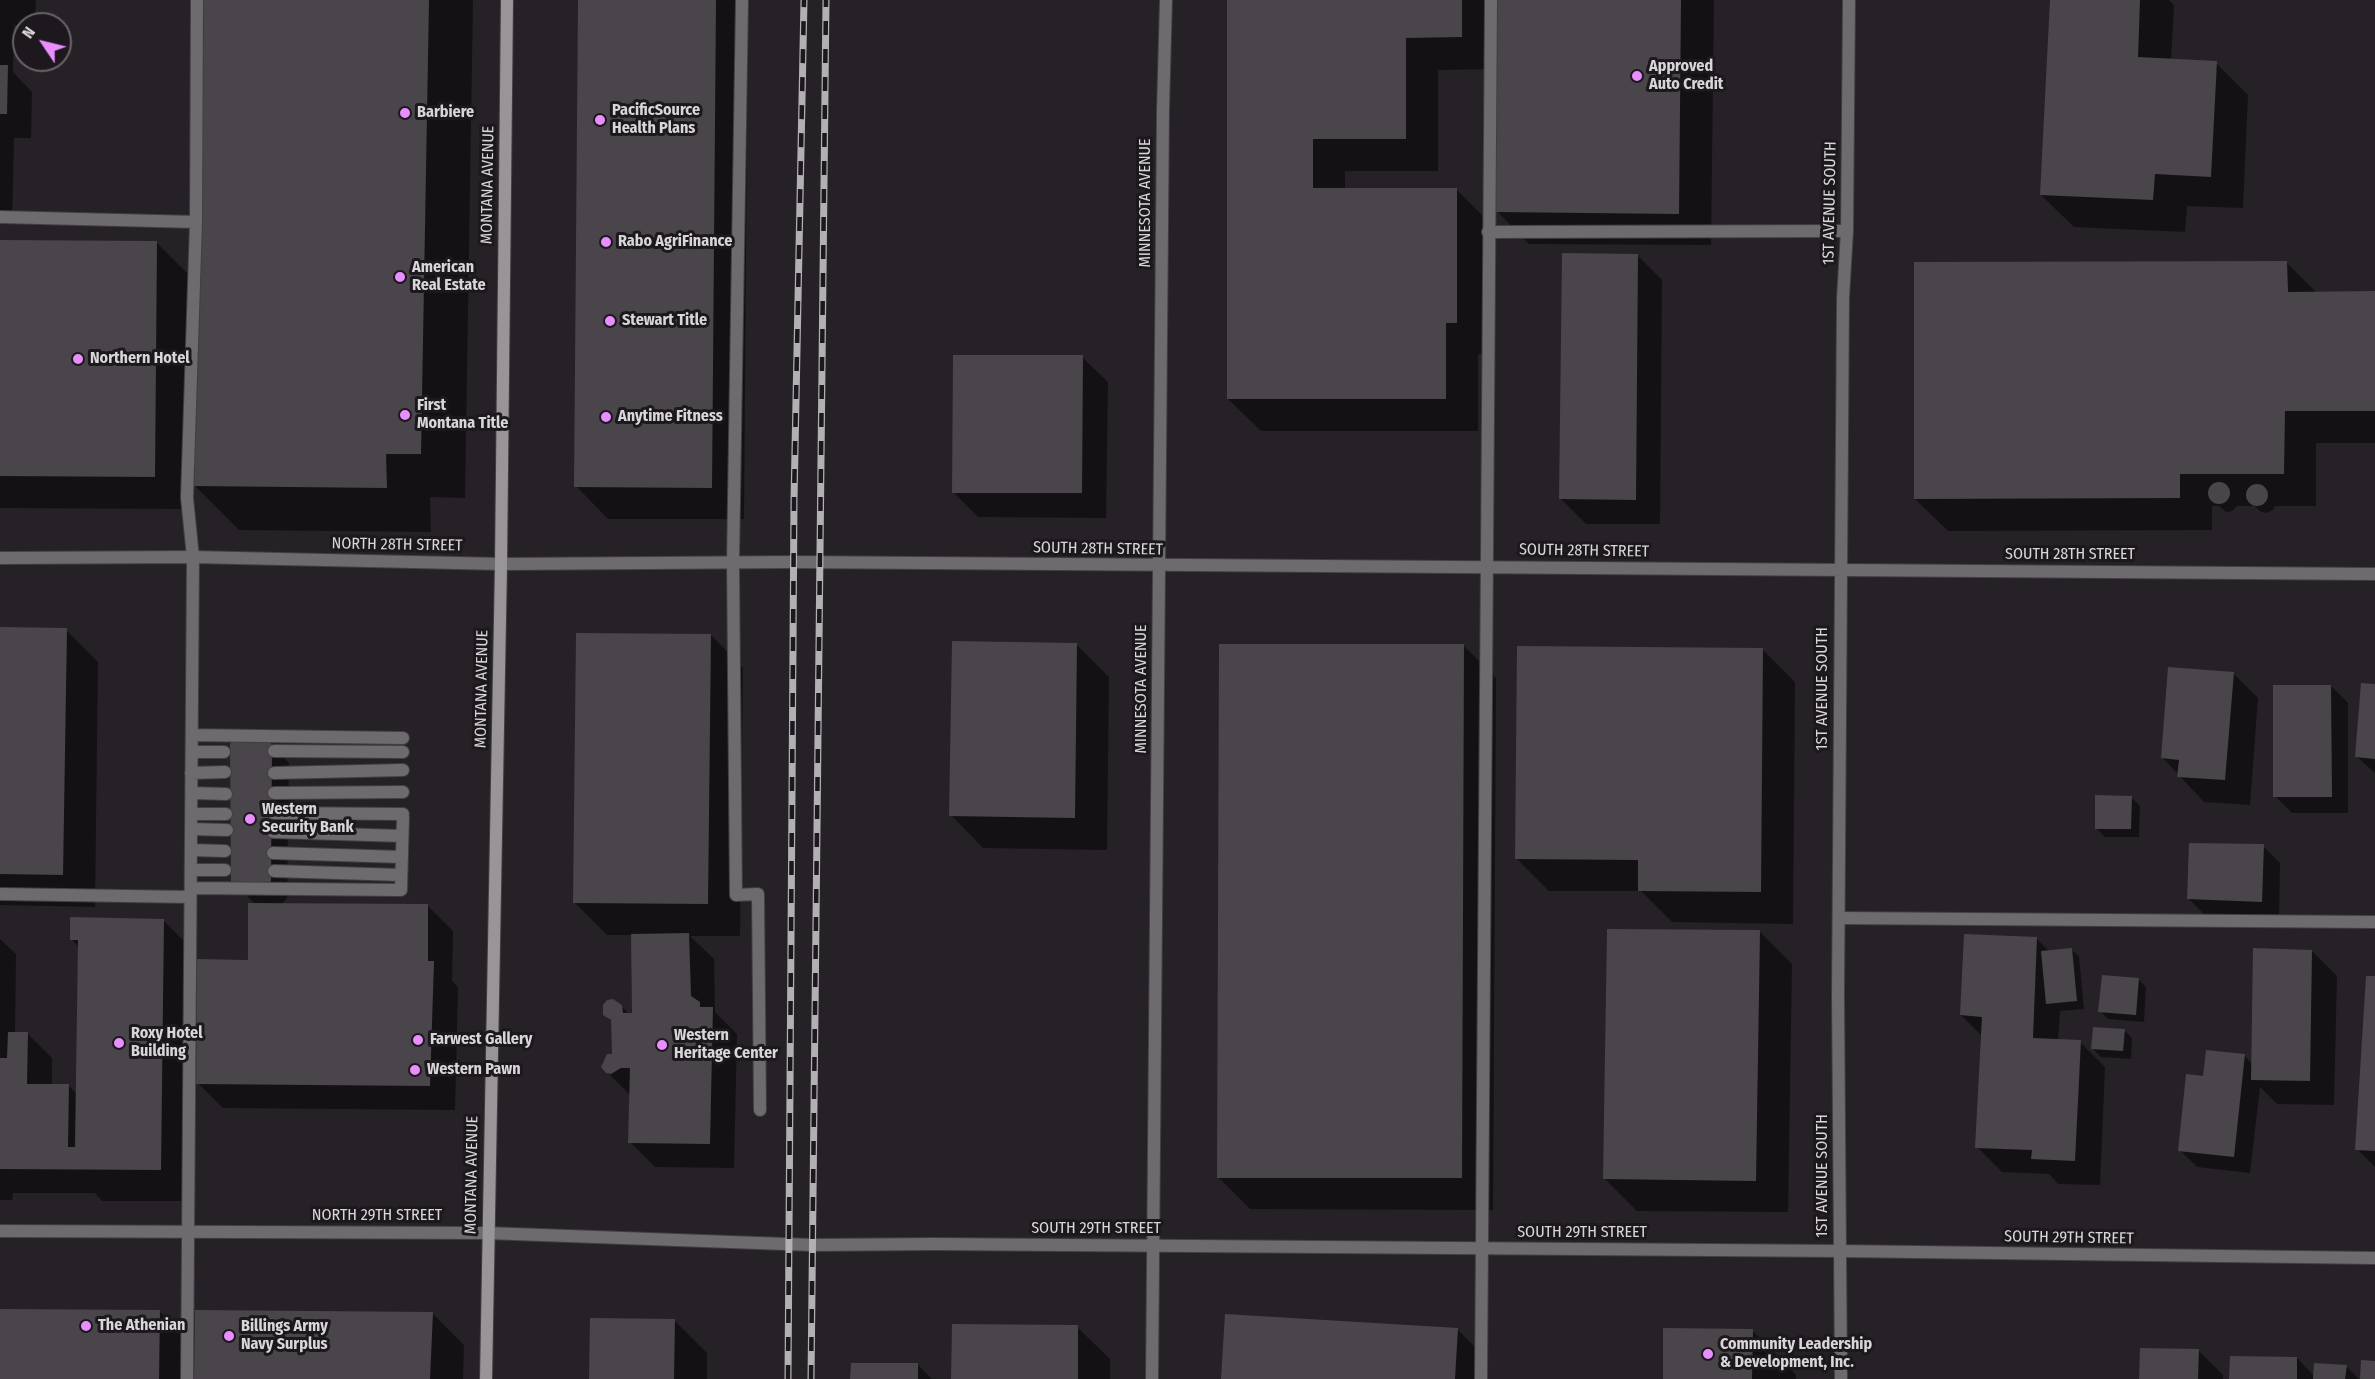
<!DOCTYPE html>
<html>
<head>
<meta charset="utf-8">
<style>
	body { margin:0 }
	#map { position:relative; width:2375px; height:1379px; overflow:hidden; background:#252126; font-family:"Fira Sans Condensed",sans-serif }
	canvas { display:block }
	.north { position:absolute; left:12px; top:12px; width:60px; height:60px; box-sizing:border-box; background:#1c181d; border:2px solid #686468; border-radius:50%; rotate:305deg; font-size:16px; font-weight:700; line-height:24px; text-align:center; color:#d9d6d9 }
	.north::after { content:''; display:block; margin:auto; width:21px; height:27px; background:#e98efe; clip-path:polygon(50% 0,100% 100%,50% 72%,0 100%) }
</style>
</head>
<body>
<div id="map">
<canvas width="2375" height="1379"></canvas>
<div class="north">N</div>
</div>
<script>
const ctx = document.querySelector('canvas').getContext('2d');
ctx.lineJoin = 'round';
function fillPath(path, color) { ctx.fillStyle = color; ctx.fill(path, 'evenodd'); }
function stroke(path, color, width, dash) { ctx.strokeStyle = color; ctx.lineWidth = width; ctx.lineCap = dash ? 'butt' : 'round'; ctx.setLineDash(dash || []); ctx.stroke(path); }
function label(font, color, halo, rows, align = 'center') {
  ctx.font = font + ' "Fira Sans Condensed",sans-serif'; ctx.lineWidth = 6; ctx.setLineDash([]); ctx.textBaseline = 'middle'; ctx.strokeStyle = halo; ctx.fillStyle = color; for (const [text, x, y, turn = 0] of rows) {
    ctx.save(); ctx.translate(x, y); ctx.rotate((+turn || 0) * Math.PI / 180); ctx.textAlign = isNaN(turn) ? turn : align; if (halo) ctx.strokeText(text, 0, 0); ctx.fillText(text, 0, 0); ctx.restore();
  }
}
fillPath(new Path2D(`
	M 0,0 L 36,0 L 35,24 L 14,25 L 13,72 L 32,92 L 31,138 L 14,138 L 12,224 L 0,224 Z
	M 205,0 L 473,0 L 465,498 L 430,497 L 431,532 L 239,530 L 195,486 Z
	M 580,0 L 748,0 L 744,519 L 608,519 L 576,486 Z
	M 1229,0 L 1493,0 L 1494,69 L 1438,70 L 1438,171 L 1345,171 L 1345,190 L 1456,189 L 1489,222 L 1488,354 L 1478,354 L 1478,431 L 1261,431 L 1228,399 Z
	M 1499,0 L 1714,0 L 1711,245 L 1529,244 L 1497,211 Z
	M 2051,0 L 2169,0 L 2174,5 L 2171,61 L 2216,63 L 2248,95 L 2243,208 L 2187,206 L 2185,232 L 2074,227 L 2041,195 Z
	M 0,242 L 157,243 L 189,275 L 187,509 L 0,508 Z
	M 1637,255 L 1662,280 L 1660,524 L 1586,524 L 1561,499 Z
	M 2287,263 L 2317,293 L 2375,293 L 2375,443 L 2316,443 L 2316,506 L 2275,506 L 2273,510 L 2267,513 L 2261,512 L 2255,506 L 2237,506 L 2232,511 L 2226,512 L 2219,506 L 2212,506 L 2212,530 L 1948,531 L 1915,499 Z
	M 1082,357 L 1108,382 L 1106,518 L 978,517 L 953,492 Z
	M 0,629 L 66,630 L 98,662 L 95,907 L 0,905 Z
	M 711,635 L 743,668 L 740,936 L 690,936 L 714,959 L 715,1012 L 737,1034 L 734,1168 L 655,1167 L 630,1142 L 631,1096 L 607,1072 L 614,1055 L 613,1023 L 605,1015 L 621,1006 L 629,1014 L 634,1014 L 632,935 L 607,935 L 574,902 Z
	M 1076,644 L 1109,677 L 1107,850 L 983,848 L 951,815 Z
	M 1464,646 L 1496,678 L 1493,1210 L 1250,1209 L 1218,1177 Z
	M 1763,650 L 1795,682 L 1793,924 L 1672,922 L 1641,891 L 1549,891 L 1516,858 Z
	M 2233,673 L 2258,698 L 2250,805 L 2204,802 L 2162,757 Z
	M 2331,686 L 2348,703 L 2348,813 L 2292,813 L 2275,796 Z
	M 2375,686 L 2375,773 L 2356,756 Z
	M 266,740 L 289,763 L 287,898 L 281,905 L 428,906 L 453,931 L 452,981 L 458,987 L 455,1110 L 223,1108 L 198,1083 L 249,961 L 256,905 L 233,882 Z
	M 2132,798 L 2140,806 L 2139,837 L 2105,837 L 2096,828 Z
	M 2263,846 L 2280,863 L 2279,918 L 2206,916 L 2189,899 Z
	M 163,920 L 195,952 L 192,1201 L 102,1201 L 95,1193 L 13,1193 L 12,1200 L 0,1200 L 0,939 L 16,954 L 15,1033 L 27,1033 L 52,1058 L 52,1085 L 68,1085 L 78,1095 L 79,947 L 71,939 Z
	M 1760,932 L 1792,964 L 1788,1212 L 1637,1211 L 1605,1179 Z
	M 2037,939 L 2049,951 L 2071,949 L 2079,957 L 2084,1009 L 2060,1011 L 2058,1041 L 2080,1042 L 2105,1067 L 2100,1185 L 2058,1184 L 2049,1174 L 2002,1172 L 1977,1147 L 1982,1036 L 1961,1015 Z
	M 2312,951 L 2337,976 L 2334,1105 L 2277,1104 L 2260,1087 L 2250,1173 L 2197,1167 L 2180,1150 L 2205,1077 L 2244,1055 L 2252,1064 Z
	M 2375,978 L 2375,1167 L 2357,1149 Z
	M 2138,979 L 2146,987 L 2144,1022 L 2108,1019 L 2100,1011 Z
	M 2124,1030 L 2132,1038 L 2131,1059 L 2101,1057 L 2093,1049 Z
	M 0,1311 L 159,1311 L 192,1344 L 191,1379 L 0,1379 Z
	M 432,1313 L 464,1345 L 463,1379 L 196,1379 Z
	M 675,1321 L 707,1353 L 707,1379 L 590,1379 Z
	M 1077,1327 L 1110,1359 L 1110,1379 L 953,1379 Z
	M 1457,1329 L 1482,1354 L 1481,1379 L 1222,1379 Z
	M 1752,1330 L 1796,1375 L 1796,1379 L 1664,1379 Z
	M 2198,1350 L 2223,1375 L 2223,1379 L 2140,1379 Z
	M 2297,1358 L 2314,1376 L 2346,1366 L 2359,1379 L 2231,1379 Z
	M 918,1365 L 932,1379 L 852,1379 Z`), '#0007');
fillPath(new Path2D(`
	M 204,0 L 429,0 L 421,454 L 386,454 L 387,488 L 194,486 Z
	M 578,0 L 716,0 L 712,488 L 574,487 Z
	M 1227,0 L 1462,0 L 1462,37 L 1406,38 L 1406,139 L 1313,139 L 1313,188 L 1457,188 L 1457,323 L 1446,323 L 1446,399 L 1227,399 Z
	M 1497,0 L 1681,0 L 1679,214 L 1495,212 Z
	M 2050,0 L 2140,0 L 2138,57 L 2217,61 L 2211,177 L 2155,174 L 2153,200 L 2040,195 Z
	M 0,65 L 8,65 L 7,114 L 0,114 Z
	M 0,240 L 157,241 L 155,477 L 0,476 Z
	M 1562,253 L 1638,254 L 1636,500 L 1559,499 Z
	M 2287,261 L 2288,292 L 2375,291 L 2375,411 L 2285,411 L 2284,474 L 2180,474 L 2180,498 L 1914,499 L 1914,262 Z
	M 953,355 L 1083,355 L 1082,493 L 952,493 Z
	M2208 493a11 11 0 1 1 22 0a11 11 0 1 1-22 0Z
	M2246 495a11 11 0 1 1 22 0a11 11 0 1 1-22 0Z
	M 0,627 L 67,628 L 63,875 L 0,874 Z
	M 576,633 L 711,634 L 708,904 L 573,903 Z
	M 952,641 L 1077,643 L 1075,818 L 949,816 Z
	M 1219,644 L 1464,644 L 1462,1178 L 1217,1178 Z
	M 1517,646 L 1763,648 L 1761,892 L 1638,891 L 1638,860 L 1515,859 Z
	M 2168,667 L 2234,672 L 2225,780 L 2177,777 L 2179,760 L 2161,758 Z
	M 2361,683 L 2375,684 L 2375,759 L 2355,757 Z
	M 2273,685 L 2331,685 L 2332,797 L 2273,797 Z
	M 236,737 L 267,738 L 272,745 L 271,881 L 266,887 L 237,888 L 231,882 L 230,744 Z
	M 2095,795 L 2132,796 L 2131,829 L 2095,829 Z
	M 2189,843 L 2264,844 L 2262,902 L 2187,899 Z
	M 248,903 L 428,904 L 428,961 L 434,961 L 430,1086 L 196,1084 L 197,959 L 248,960 Z
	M 70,917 L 164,919 L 161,1170 L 0,1169 L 0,1058 L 7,1058 L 8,1032 L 28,1032 L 27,1084 L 69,1084 L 68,1147 L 75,1147 L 78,940 L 70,940 Z
	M 1607,929 L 1760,930 L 1756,1181 L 1603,1179 Z
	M 689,933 L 691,996 L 700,1002 L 700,1007 L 713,1007 L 710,1144 L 628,1143 L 630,1068 L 621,1068 L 611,1074 L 606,1073 L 601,1067 L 607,1054 L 612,1054 L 611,1020 L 603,1015 L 603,1005 L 607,1000 L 613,999 L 622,1005 L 623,1013 L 632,1013 L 631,934 Z
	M 1964,934 L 2037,937 L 2033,1038 L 2081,1040 L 2075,1161 L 2031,1159 L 2032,1150 L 1975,1148 L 1982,1017 L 1960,1015 Z
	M 2072,948 L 2077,1001 L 2046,1004 L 2041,951 Z
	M 2253,948 L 2312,950 L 2310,1081 L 2251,1080 Z
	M 2102,975 L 2139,978 L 2136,1015 L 2098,1012 Z
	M 2366,976 L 2375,976 L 2375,1151 L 2355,1150 Z
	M 2093,1027 L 2125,1029 L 2123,1051 L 2091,1049 Z
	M 2206,1050 L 2245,1054 L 2234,1157 L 2178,1151 L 2186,1074 L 2203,1076 Z
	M 0,1309 L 160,1310 L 159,1379 L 0,1379 Z
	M 195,1310 L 433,1312 L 430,1379 L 194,1379 Z
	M 1225,1314 L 1458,1328 L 1455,1379 L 1221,1379 Z
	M 590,1318 L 675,1319 L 674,1379 L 589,1379 Z
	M 952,1324 L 1078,1325 L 1078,1379 L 951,1379 Z
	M 1663,1328 L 1753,1329 L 1752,1379 L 1663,1379 Z
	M 2140,1348 L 2199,1349 L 2198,1379 L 2139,1379 Z
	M 2230,1356 L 2297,1357 L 2297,1379 L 2229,1379 Z
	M 2361,1360 L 2375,1361 L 2375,1379 L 2360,1379 Z
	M 851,1363 L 918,1363 L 918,1379 L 850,1379 Z
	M 2314,1363 L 2347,1365 L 2345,1379 L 2313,1379 Z`), '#49454a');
const service = new Path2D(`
	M 742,0 L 733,562 L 736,895 L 758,894 L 760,1110
	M 0,217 L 196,222
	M 1488,232 L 1847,231
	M 192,735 L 403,738
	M 274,751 L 403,752
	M 192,752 L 224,752
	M 191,773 L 225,772
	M 274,773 L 403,770
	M 192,793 L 226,794
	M 274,793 L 403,792
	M 274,813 L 403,814
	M 191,814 L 226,814
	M 191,829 L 227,830
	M 273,832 L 402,836
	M 191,850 L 225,851
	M 273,853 L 402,857
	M 191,870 L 225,870
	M 274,871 L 401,875
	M 191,888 L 401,890 L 403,817
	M 0,894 L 190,897
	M 1839,918 L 2375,922
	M 187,1379 L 193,557 L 187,498 L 196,222 L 197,0
	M 1481,1379 L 1491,0`);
const minor = new Path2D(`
	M 0,558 L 193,557 L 501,564
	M 1840,1251 L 2375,1258
	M 1152,1379 L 1163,110 L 1166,0`);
const tertiary = new Path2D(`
	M 501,564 L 793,562 L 2375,574
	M 0,1231 L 487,1233 L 812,1245 L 934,1244 L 1840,1251
	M 1841,1379 L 1838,995 L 1843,298 L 1847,231 L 1849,0`);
const secondary = new Path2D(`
	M 486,1379 L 501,564 L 507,0`);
stroke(service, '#423e43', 14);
stroke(minor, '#423e43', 14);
stroke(tertiary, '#423e43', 14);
stroke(secondary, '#423e43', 14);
stroke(service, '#6d6b6e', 12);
stroke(minor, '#6d6b6e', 12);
stroke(tertiary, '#6d6b6e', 12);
stroke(secondary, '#989498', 12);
const rail = new Path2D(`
	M 788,1379 L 794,500 L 804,0
	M 811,1379 L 826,0`);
stroke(rail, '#b3b0b4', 7);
stroke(rail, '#1c181d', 4.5, [14]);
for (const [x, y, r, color] of [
	[1637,76,6,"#e98efe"],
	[405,113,6,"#e98efe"],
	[600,120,6,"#e98efe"],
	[606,242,6,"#e98efe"],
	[400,277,6,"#e98efe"],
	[610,321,6,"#e98efe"],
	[78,359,6,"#e98efe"],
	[405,415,6,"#e98efe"],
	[606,417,6,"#e98efe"],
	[250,819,6,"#e98efe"],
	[418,1040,6,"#e98efe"],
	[119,1043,6,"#e98efe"],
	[662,1045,6,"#e98efe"],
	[415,1070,6,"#e98efe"],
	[86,1326,6,"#e98efe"],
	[229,1336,6,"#e98efe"],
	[1708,1354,6,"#e98efe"]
]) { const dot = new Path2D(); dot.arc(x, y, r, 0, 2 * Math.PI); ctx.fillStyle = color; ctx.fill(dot); stroke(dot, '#1c181d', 2); }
label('bold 16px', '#d9d6d9', '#1c181d', [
	["Approved",1649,67],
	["Auto Credit",1649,85],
	["PacificSource",612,111],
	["Health Plans",612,129],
	["Barbiere",417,113],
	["Rabo AgriFinance",618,242],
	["American",412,268],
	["Real Estate",412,286],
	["Stewart Title",622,321],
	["Northern Hotel",90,359],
	["First",417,406],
	["Montana Title",417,424],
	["Anytime Fitness",618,417],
	["Western",262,810],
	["Security Bank",262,828],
	["Roxy Hotel",131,1034],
	["Building",131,1052],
	["Western",674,1036],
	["Heritage Center",674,1054],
	["Farwest Gallery",430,1040],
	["Western Pawn",427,1070],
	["The Athenian",98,1326],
	["Billings Army",241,1327],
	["Navy Surplus",241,1345],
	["Community Leadership",1720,1345],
	["& Development, Inc.",1720,1363]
], 'left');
label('16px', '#d9d6d9', '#1c181d', [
	["MONTANA AVENUE",488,185,-89],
	["MINNESOTA AVENUE",1146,203,-90],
	["1ST AVENUE SOUTH",1830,203,-89],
	["NORTH 28TH STREET",397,545,1],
	["SOUTH 28TH STREET",1098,549,1],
	["SOUTH 28TH STREET",1584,551,1],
	["SOUTH 28TH STREET",2070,555],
	["MONTANA AVENUE",482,689,-89],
	["MINNESOTA AVENUE",1142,689,-90],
	["1ST AVENUE SOUTH",1823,689,-90],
	["MONTANA AVENUE",472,1175,-89],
	["1ST AVENUE SOUTH",1823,1176,-90],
	["NORTH 29TH STREET",377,1216],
	["SOUTH 29TH STREET",1096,1229],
	["SOUTH 29TH STREET",1582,1233],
	["SOUTH 29TH STREET",2069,1238,1]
]);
</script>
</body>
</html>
